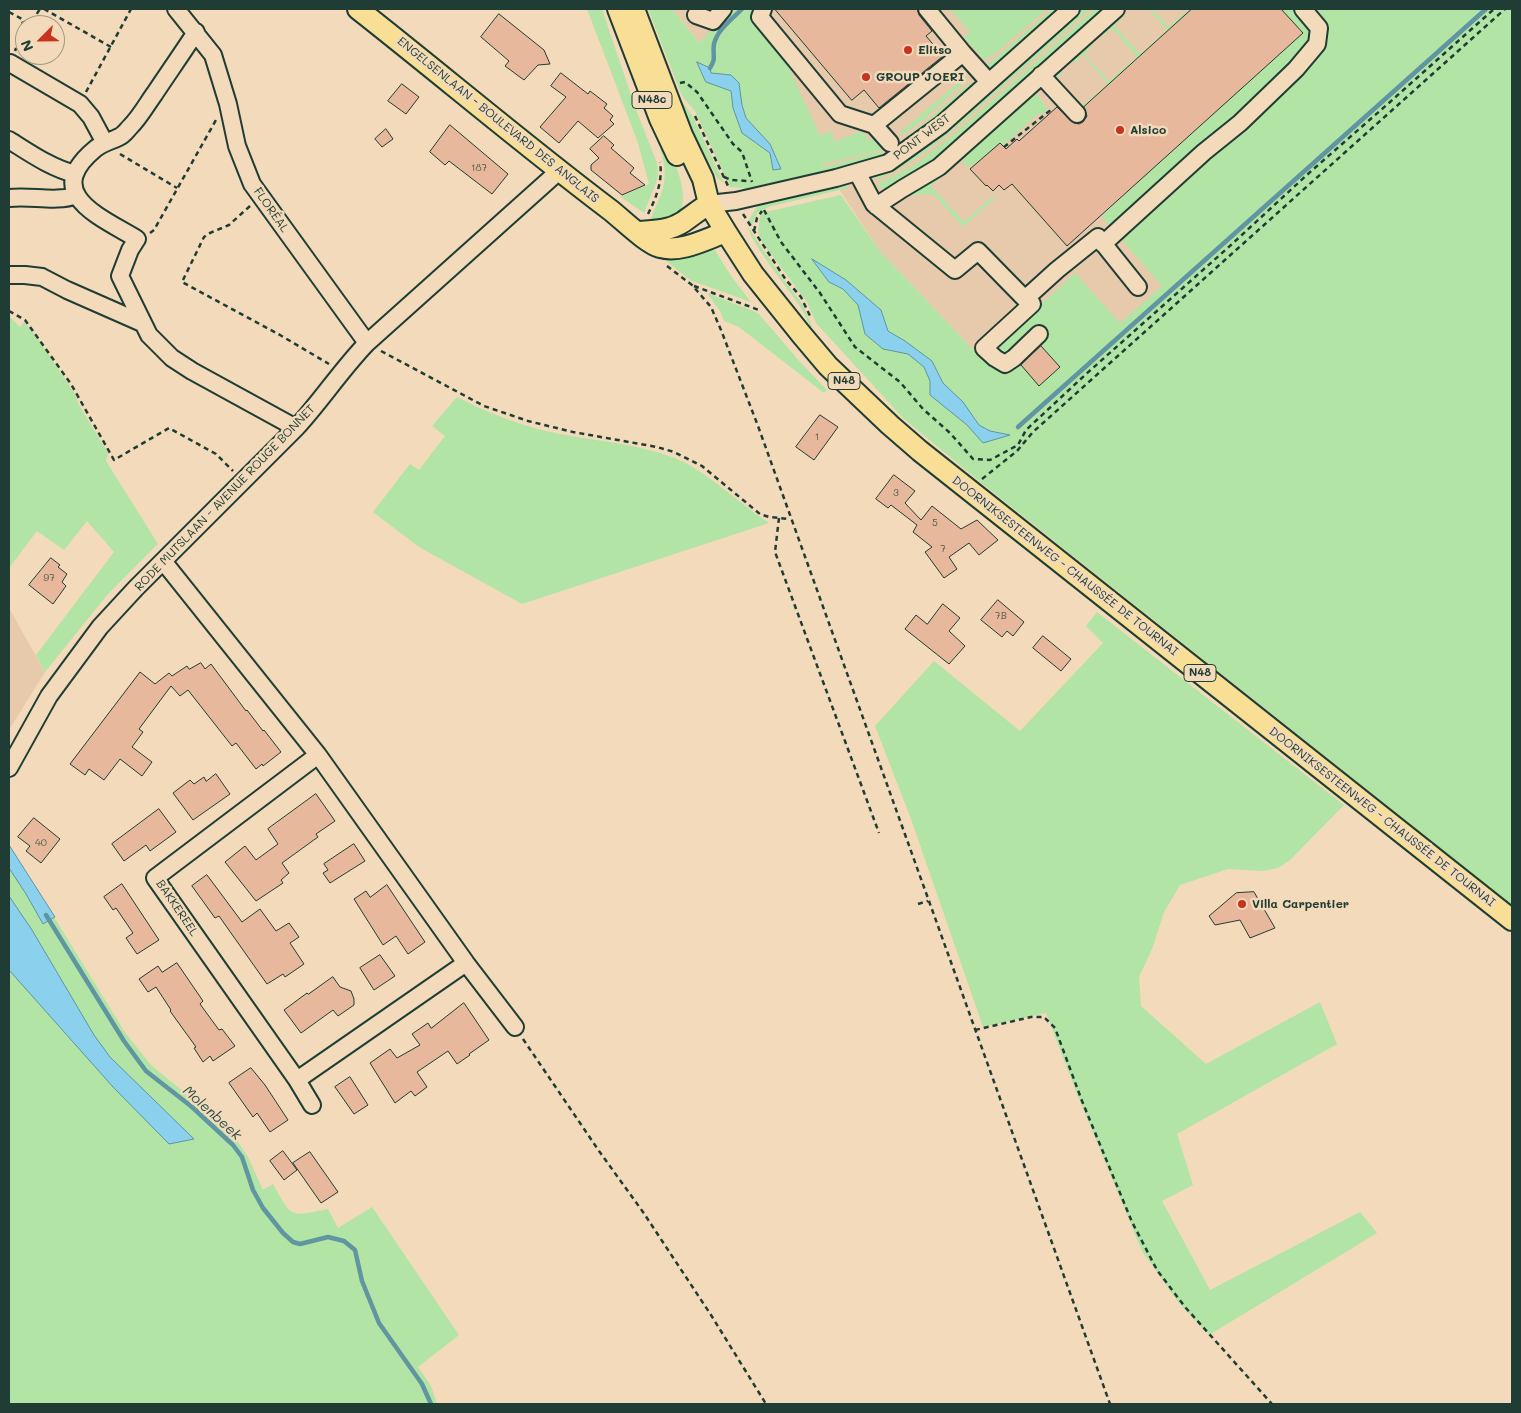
<!DOCTYPE html>
<html>
<head>
<meta charset="utf-8">
<style>
	body { margin:0 }
	#map { position:relative; width:1521px; height:1413px; overflow:hidden; background:#f2daba; font-family:Mali,sans-serif }
	canvas { display:block }
	.frame { position:absolute; inset:0; border:10px solid #1f3d34; pointer-events:none }
	.north { position:absolute; left:15px; top:15px; width:50px; height:50px; box-sizing:border-box; background:#f2daba; border:1px solid #9e9b84; border-radius:50%; rotate:247deg; font-size:14px; font-weight:700; line-height:20px; text-align:center; color:#1f3d34 }
	.north::after { content:''; display:block; margin:auto; width:18px; height:22px; background:#c8321e; clip-path:polygon(50% 0,100% 100%,50% 72%,0 100%) }
</style>
</head>
<body>
<div id="map">
<canvas width="1521" height="1413"></canvas>
<div class="frame"></div>
<div class="north">N</div>
</div>
<script>
const ctx = document.querySelector('canvas').getContext('2d');
ctx.lineJoin = 'round';
function fillPath(path, color) { ctx.fillStyle = color; ctx.fill(path, 'evenodd'); }
function stroke(path, color, width, dash) { ctx.strokeStyle = color; ctx.lineWidth = width; ctx.lineCap = dash ? 'butt' : 'round'; ctx.setLineDash(dash || []); ctx.stroke(path); }
function label(font, color, halo, rows, align = 'center') {
  ctx.font = font + ' Mali,sans-serif'; ctx.lineWidth = 5; ctx.setLineDash([]); ctx.textBaseline = 'middle'; ctx.strokeStyle = halo; ctx.fillStyle = color; for (const [text, x, y, turn = 0] of rows) {
    ctx.save(); ctx.translate(x, y); ctx.rotate((+turn || 0) * Math.PI / 180); ctx.textAlign = isNaN(turn) ? turn : align; if (halo) ctx.strokeText(text, 0, 0); ctx.fillText(text, 0, 0); ctx.restore();
  }
}
fillPath(new Path2D(`
	M 672,9 L 747,9 L 707,51 Z
	M 752,9 L 1479,9 L 1121,335 L 991,361 L 978,355 L 879,250 L 819,159 Z
	M 9,608 L 45,672 L 9,730 Z`), '#e7caac');
fillPath(new Path2D(`
	M 587,9 L 602,9 L 635,107 L 657,163 L 658,174 L 656,183 L 644,213 L 621,197 L 649,184 L 638,143 Z
	M 648,9 L 672,9 L 700,43 L 707,34 L 736,9 L 752,9 L 764,37 L 787,64 L 820,136 L 831,131 L 835,142 L 861,131 L 869,140 L 874,138 L 881,149 L 874,152 L 822,164 L 824,167 L 881,151 L 884,154 L 873,160 L 827,172 L 752,189 L 730,187 L 695,111 L 682,96 Z
	M 950,9 L 1047,9 L 997,52 L 985,60 L 964,38 L 970,32 Z
	M 1052,9 L 1059,9 L 991,68 L 987,65 Z
	M 1083,9 L 1090,9 C 1058,38 1026,66 993,95 C 956,128 922,160 877,180 L 876,175 L 919,152 L 943,134 Z
	M 1095,9 L 1111,9 L 936,163 L 887,191 L 879,187 L 878,184 L 916,164 L 959,130 Z
	M 1149,9 L 1152,9 L 1169,27 L 1189,9 L 1192,9 L 1079,113 L 1050,79 L 1059,70 L 1062,74 L 1054,80 L 1080,108 L 1108,84 L 1083,55 L 1074,63 L 1072,59 L 1089,42 L 1092,46 L 1084,54 L 1109,81 L 1137,57 L 1112,28 L 1104,35 L 1101,30 L 1118,17 L 1121,19 L 1114,25 L 1140,54 L 1167,30 Z
	M 1281,9 L 1512,9 L 1512,905 L 979,481 L 904,419 L 816,323 L 807,302 L 762,242 L 758,232 L 760,216 L 764,211 L 770,211 L 841,195 L 879,250 L 978,355 L 991,361 L 993,348 L 1075,273 L 1120,323 L 1162,286 L 1101,216 L 1303,33 Z
	M 965,77 L 968,79 L 922,121 L 902,135 L 900,132 Z
	M 971,82 L 973,85 L 918,134 L 908,140 L 904,138 L 920,127 Z
	M 1035,92 L 1048,109 L 1041,115 L 1039,113 L 1003,146 L 1000,143 L 976,164 L 974,163 L 969,168 L 961,160 L 950,168 L 949,165 Z
	M 677,95 L 692,115 L 724,183 L 717,178 L 683,112 Z
	M 643,100 C 654,120 702,199 675,216 C 668,221 657,222 649,224 C 653,210 662,197 664,183 C 669,159 651,126 643,103 Z
	M 936,176 L 939,179 L 931,186 L 964,222 L 993,196 L 995,198 L 963,227 L 934,195 L 925,194 L 905,196 Z
	M 843,184 L 848,186 L 848,188 L 768,207 L 757,213 L 752,225 L 749,220 L 756,208 L 764,202 Z
	M 748,227 L 781,276 L 803,305 L 812,326 L 811,329 C 808,322 805,314 801,308 C 791,292 750,242 748,227 Z
	M 705,249 L 715,250 L 731,276 L 751,302 L 690,280 L 664,259 L 667,255 Z
	M 707,293 L 758,313 L 801,363 L 827,390 L 824,393 L 739,327 L 724,321 L 720,311 Z
	M 9,316 L 20,327 L 24,322 L 38,339 L 75,394 L 79,405 L 108,453 L 106,461 L 158,544 L 107,595 L 45,672 L 36,655 L 114,552 L 87,521 L 64,550 L 37,531 L 9,568 Z
	M 457,397 C 490,414 524,427 560,434 C 598,441 636,444 672,457 C 703,468 740,504 769,523 L 522,604 L 419,547 L 373,512 L 410,464 L 419,470 L 445,436 L 432,426 Z
	M 1097,612 L 1344,805 L 1290,860 L 1278,868 L 1263,871 L 1228,869 L 1180,885 L 1164,912 L 1152,949 L 1139,977 L 1141,1006 L 1206,1064 L 1320,1002 L 1337,1044 L 1177,1134 L 1193,1185 L 1162,1201 L 1210,1290 L 1360,1212 L 1377,1233 L 1209,1335 L 1178,1302 L 1142,1251 L 1077,1094 L 1046,1013 L 983,1027 L 911,819 L 875,726 L 934,661 L 1020,731 L 1103,643 L 1086,626 Z
	M 9,844 L 126,1034 L 151,1065 L 229,1129 L 248,1157 L 263,1190 L 273,1184 C 292,1218 289,1217 328,1209 L 338,1228 L 372,1207 L 459,1335 L 418,1367 L 431,1386 L 437,1404 L 9,1404 Z`), '#b2e4a5');
const water = new Path2D(`
	M 697,62 L 710,68 L 711,73 L 731,75 L 739,83 L 742,105 L 746,118 L 770,144 L 781,169 L 773,170 L 770,153 L 742,133 L 733,108 L 731,91 L 706,82 Z
	M 812,259 L 846,280 L 881,310 L 888,331 L 905,341 L 932,361 L 943,383 L 963,402 L 979,425 L 990,431 L 1010,435 L 983,443 L 967,425 L 930,395 L 930,381 L 924,367 L 908,354 L 883,349 L 865,334 L 858,305 L 843,289 L 829,282 Z
	M 9,845 L 55,917 L 43,924 L 26,894 L 9,868 Z
	M 9,896 L 32,930 L 94,1035 L 110,1057 L 194,1139 L 169,1144 L 113,1087 L 9,970 Z`);
fillPath(water, '#8bd0ec');
stroke(water, '#6095a2', 1);
stroke(new Path2D(`
	M 710,68 C 717,57 712,55 714,44 C 717,30 732,19 742,9
	M 1018,427 L 1486,9
	M 46,915 L 124,1041 L 146,1071 L 192,1107 L 233,1145 L 242,1157 L 253,1190 L 263,1208 L 283,1233 L 293,1242 L 300,1244 L 328,1237 L 344,1241 L 355,1250 L 362,1281 L 379,1323 L 422,1384 L 431,1404`), '#6095a2', 4.5);
const building = new Path2D(`
	M 775,9 L 917,9 L 919,15 L 932,31 L 926,36 L 943,56 L 879,108 L 864,90 L 852,100 Z
	M 1192,9 L 1281,9 L 1303,33 L 1067,246 L 1012,184 L 1004,190 L 999,185 L 993,191 L 987,185 L 986,186 L 970,169 L 1000,143 L 1006,149 L 1017,139 L 1019,141 L 1057,107 L 1074,123 L 1079,124 L 1083,122 L 1087,116 L 1084,107 Z
	M 499,14 L 544,50 L 550,64 L 538,65 L 524,80 L 505,66 L 509,61 L 481,37 Z
	M 561,73 L 588,94 L 590,91 L 607,104 L 604,108 L 613,116 L 610,120 L 614,124 L 598,138 L 578,121 L 559,143 L 540,127 L 566,97 L 551,86 Z
	M 402,84 L 419,97 L 406,114 L 388,101 Z
	M 450,125 L 508,174 L 492,194 L 449,161 L 445,165 L 430,152 Z
	M 386,129 L 393,139 L 382,147 L 375,139 Z
	M 604,136 L 614,145 L 611,148 L 634,168 L 630,173 L 645,185 L 622,195 L 591,170 L 591,165 L 599,158 L 590,149 Z
	M 1041,346 L 1060,367 L 1039,386 L 1021,365 Z
	M 820,415 L 838,427 L 814,460 L 796,447 Z
	M 894,475 L 915,491 L 905,503 L 921,520 L 932,506 L 961,529 L 977,520 L 998,540 L 979,555 L 969,543 L 949,557 L 957,569 L 944,578 L 925,552 L 932,547 L 913,532 L 917,525 L 891,505 L 888,508 L 876,499 Z
	M 51,558 L 60,565 L 58,567 L 67,574 L 62,582 L 66,586 L 53,604 L 29,585 Z
	M 998,600 L 1024,622 L 1013,636 L 1007,631 L 1002,637 L 981,620 Z
	M 943,604 L 960,618 L 949,631 L 965,646 L 949,664 L 905,629 L 916,615 L 927,624 Z
	M 1043,636 L 1071,659 L 1061,671 L 1033,648 Z
	M 201,663 L 205,669 L 211,664 L 246,711 L 247,710 L 263,731 L 264,730 L 281,752 L 263,766 L 262,764 L 256,769 L 236,743 L 232,746 L 188,690 L 180,696 L 171,686 L 139,729 L 143,732 L 132,747 L 152,762 L 142,776 L 120,759 L 104,780 L 89,769 L 85,775 L 70,764 L 140,672 L 155,684 L 169,673 L 172,676 L 187,666 L 189,669 Z
	M 216,774 L 230,794 L 193,820 L 173,793 L 190,780 L 194,784 L 204,777 L 206,781 Z
	M 316,794 L 335,821 L 316,834 L 318,837 L 282,863 L 289,873 L 281,880 L 283,883 L 256,901 L 225,862 L 245,846 L 256,860 L 278,844 L 268,829 Z
	M 159,809 L 176,832 L 150,851 L 146,845 L 124,861 L 112,844 Z
	M 34,818 L 60,839 L 41,863 L 26,851 L 30,846 L 18,837 Z
	M 354,844 L 365,861 L 330,883 L 323,873 L 328,870 L 324,864 Z
	M 207,875 L 242,922 L 260,909 L 276,931 L 289,923 L 299,937 L 290,943 L 304,964 L 285,977 L 283,974 L 267,984 L 219,916 L 215,918 L 192,886 Z
	M 122,884 L 159,940 L 137,954 L 126,938 L 133,933 L 116,908 L 113,910 L 104,897 Z
	M 387,885 L 425,942 L 408,954 L 396,936 L 383,945 L 354,899 L 366,891 L 370,897 Z
	M 1254,892 L 1275,928 L 1250,938 L 1240,920 L 1215,925 L 1209,916 L 1236,893 Z
	M 380,955 L 395,976 L 374,990 L 360,968 Z
	M 177,963 L 203,1001 L 200,1004 L 219,1030 L 222,1029 L 235,1046 L 213,1061 L 210,1056 L 203,1062 L 194,1048 L 196,1047 L 170,1011 L 171,1010 L 156,987 L 148,992 L 139,979 L 158,966 L 162,972 Z
	M 333,977 L 340,987 L 351,991 L 354,999 L 354,1005 L 338,1016 L 333,1010 L 301,1033 L 284,1010 L 307,993 L 308,994 Z
	M 464,1003 L 489,1040 L 469,1054 L 470,1055 L 457,1064 L 448,1051 L 417,1072 L 427,1087 L 415,1096 L 411,1091 L 395,1103 L 370,1063 L 390,1049 L 397,1058 L 420,1045 L 412,1034 L 428,1023 L 431,1028 Z
	M 251,1068 L 265,1085 L 288,1120 L 270,1132 L 257,1113 L 253,1117 L 229,1083 Z
	M 350,1077 L 368,1105 L 354,1114 L 335,1087 Z
	M 283,1151 L 297,1170 L 284,1180 L 270,1161 Z
	M 310,1152 L 338,1192 L 321,1203 L 293,1163 Z`);
fillPath(building, '#e7b89b');
stroke(building, '#1f3d34', 1);
const minor = new Path2D(`
	M 176,9 L 213,55 L 228,104 L 237,146 L 252,184 L 367,343
	M 763,9 L 760,17 L 840,114 L 874,125
	M 927,9 L 963,53
	M 696,15 L 713,21 L 723,9
	M 196,32 C 183,52 169,72 155,93 C 147,104 140,117 130,127 C 127,130 124,135 119,137 C 111,141 102,143 95,149 C 41,194 101,217 137,239 L 130,250 L 120,276 L 149,335 L 172,358 L 192,371 L 296,428
	M 10,63 L 80,104 L 91,117 L 105,143
	M 1041,75 L 1077,114
	M 9,140 C 30,153 51,168 75,174
	M 890,143 L 874,125 L 963,53 L 989,82
	M 857,172 L 874,204 L 955,270 L 978,251 L 1025,299 L 1057,270 L 1098,237 L 1138,287
	M 9,198 C 32,195 55,203 77,195
	M 709,204 L 736,201 L 836,178 L 888,163 L 941,125 L 1071,9
	M 876,206 L 902,189 L 939,167 L 1116,9
	M 1103,244 L 1204,152 L 1240,123 L 1296,69 L 1317,44 L 1319,28 L 1303,9
	M 9,275 L 25,275 L 42,277 L 67,290 L 142,323
	M 1027,297 L 1032,304 L 984,348 L 995,358 L 1005,364 L 1014,358 L 1039,334
	M 163,561 L 318,755 L 466,963 L 515,1027
	M 9,768 L 49,696 L 100,627 L 136,588 L 296,428 C 321,401 341,370 367,343 L 559,171
	M 297,1080 L 466,963
	M 312,1105 L 297,1080 L 155,878 L 318,755`);
const major = new Path2D(`
	M 358,9 C 442,75 523,144 609,209 C 621,218 647,244 660,247 C 681,253 706,239 726,232
	M 618,9 L 660,119 L 677,155
	M 634,9 L 682,135 L 703,179 L 709,204 L 726,232 L 753,274 L 801,334 L 828,366 L 890,425 L 920,451 L 1512,920
	M 638,232 C 654,231 669,231 683,222 C 692,216 700,209 709,204`);
stroke(minor, '#1f3d34', 20);
stroke(major, '#1f3d34', 24);
stroke(new Path2D(`
	M 44,9 L 111,47
	M 9,12 L 22,19 L 23,28 L 15,51
	M 22,23 L 34,18 L 40,9
	M 680,83 L 685,82 L 697,92 L 733,144 L 742,152 L 752,182
	M 86,92 L 131,9
	M 695,116 L 729,188
	M 1004,147 L 1052,109
	M 120,154 L 177,188
	M 724,177 L 731,180 L 748,181
	M 250,206 L 229,225 L 210,233 L 204,237 L 182,282 L 280,335 L 329,364
	M 764,210 L 781,242 L 820,293 L 855,347 L 900,382 L 923,409 L 950,433 L 973,459 L 990,460 L 1018,445 L 1026,430 L 1085,375 L 1231,245 L 1309,173 L 1390,102 L 1494,9
	M 648,214 C 656,198 663,181 660,162
	M 743,214 L 786,280 L 801,297 L 810,316
	M 754,231 L 757,218 L 762,211
	M 150,233 L 154,230 L 216,120
	M 667,266 L 692,285 L 711,307 L 721,330 L 758,426 L 1110,1404
	M 694,286 L 759,310
	M 9,311 L 25,320 L 71,384 L 114,460 L 169,428 L 216,454 L 233,471
	M 381,351 L 484,406 L 528,421 L 573,432 L 657,447 L 674,452 L 702,466 L 760,514 L 769,517 L 790,519
	M 982,479 L 1017,451 L 1033,432 L 1505,9
	M 779,518 L 775,552 L 879,833
	M 918,904 L 928,901
	M 975,1030 L 1031,1017 L 1044,1017 L 1055,1028 L 1082,1101 L 1132,1222 L 1157,1270 L 1185,1307 L 1272,1404
	M 523,1039 L 599,1151 L 643,1212 L 711,1315 L 766,1404`), '#1f3d34', 2.5, [5, 4]);
stroke(minor, '#f2daba', 16);
stroke(major, '#f9df96', 20);
for (const [x, y, r, color] of [
	[908,50,5,"#c8321e"],
	[866,77,5,"#c8321e"],
	[1120,130,5,"#c8321e"],
	[1242,904,5,"#c8321e"]
]) { const dot = new Path2D(); dot.arc(x, y, r, 0, 2 * Math.PI); ctx.fillStyle = color; ctx.fill(dot); stroke(dot, '#f2daba', 2); }
label('10px', '#515c4e', null, [
	["187",479,168],
	["1",817,437],
	["3",896,493],
	["5",935,523],
	["7",943,549],
	["97",49,578],
	["7B",1001,616],
	["40",41,843]
]);
for (const [x, y, w] of [
	[652,100,40],
	[844,381,32],
	[1200,673,32]
]) { const box = new Path2D(); box.roundRect(x - w / 2, y - 8.5, w, 17, 4); ctx.fillStyle = '#f2daba'; ctx.fill(box); stroke(box, '#1f3d34', 1); }
label('bold 11px', '#1f3d34', null, [
	["N48c",652,100],
	["N48",844,381],
	["N48",1200,673]
]);
label('bold 12px', '#1f3d34', '#f2daba', [
	["Elitso",918,50],
	["GROUP JOERI",876,77],
	["Alsico",1130,130],
	["Villa Carpentier",1252,904]
], 'left');
label('12px', '#1f3d34', '#f2daba', [
	["ENGELSENLAAN - BOULEVARD DES ANGLAIS",498,120,39],
	["PONT WEST",922,137,-37],
	["FLORÉAL",271,210,55],
	["RODE MUTSLAAN - AVENUE ROUGE BONNET",225,498,-46],
	["DOORNIKSESTEENWEG - CHAUSSÉE DE TOURNAI",1065,566,38],
	["DOORNIKSESTEENWEG - CHAUSSÉE DE TOURNAI",1382,817,38],
	["BAKKEREEL",177,908,56]
]);
label('italic 14px', '#2a4c46', '#f2daba', [
	["Molenbeek",212,1113,42]
]);
</script>
</body>
</html>
